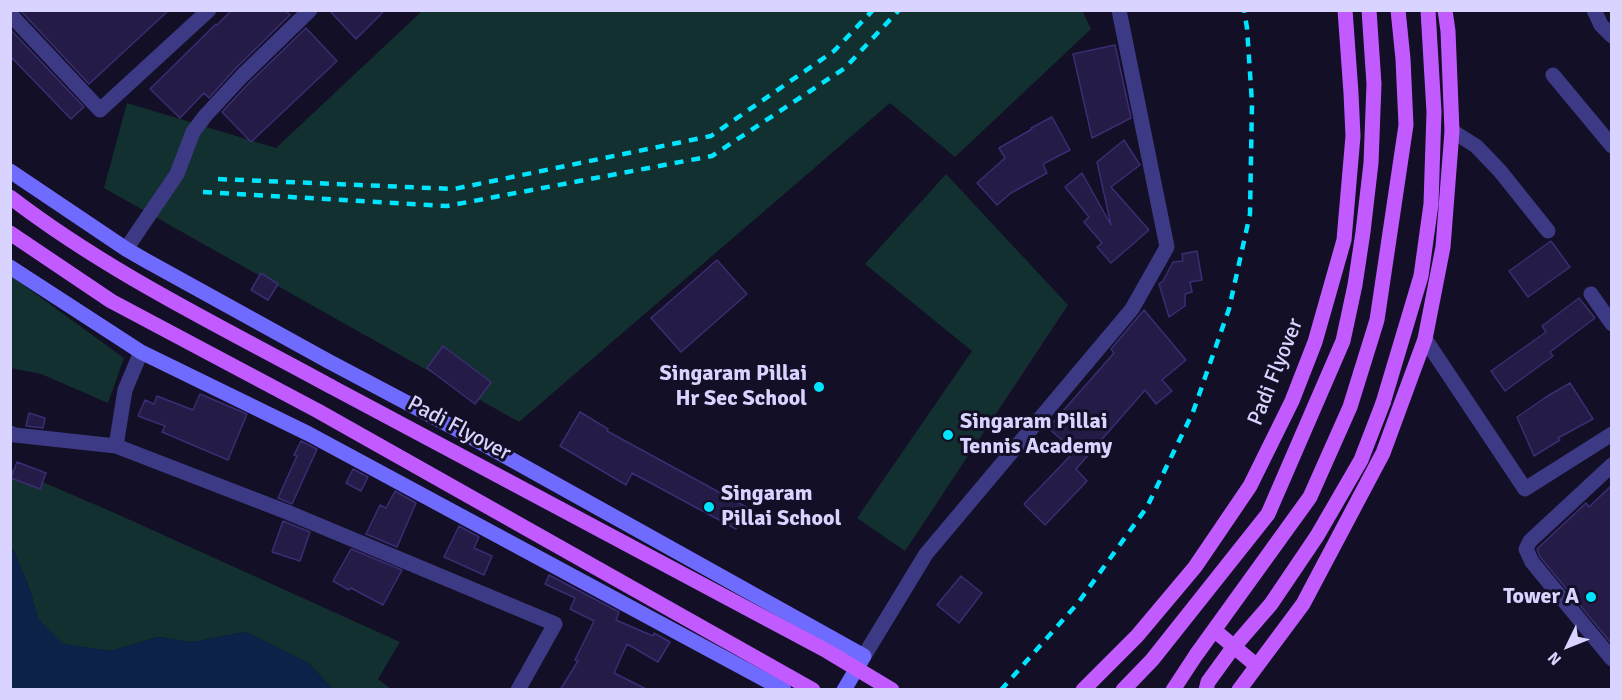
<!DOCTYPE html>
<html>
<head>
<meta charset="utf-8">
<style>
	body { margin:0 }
	#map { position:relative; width:1622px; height:700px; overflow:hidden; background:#130f26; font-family:Signika,sans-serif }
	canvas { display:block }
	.frame { position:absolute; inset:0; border:12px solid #d9d4ff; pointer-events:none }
	.north { position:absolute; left:1538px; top:616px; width:60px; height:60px; -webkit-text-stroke:4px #130f26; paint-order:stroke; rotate:227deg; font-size:16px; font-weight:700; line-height:24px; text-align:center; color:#d9d4ff }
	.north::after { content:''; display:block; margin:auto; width:21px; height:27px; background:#d9d4ff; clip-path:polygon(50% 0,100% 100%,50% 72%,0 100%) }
</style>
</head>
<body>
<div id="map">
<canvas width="1622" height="700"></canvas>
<div class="frame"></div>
<div class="north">N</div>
</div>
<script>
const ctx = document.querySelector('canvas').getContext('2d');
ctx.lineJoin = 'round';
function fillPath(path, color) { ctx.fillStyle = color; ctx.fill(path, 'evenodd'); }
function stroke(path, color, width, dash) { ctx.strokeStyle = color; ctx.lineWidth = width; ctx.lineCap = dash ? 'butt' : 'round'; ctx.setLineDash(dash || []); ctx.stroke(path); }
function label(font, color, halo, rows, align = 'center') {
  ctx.font = font + ' Signika,sans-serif'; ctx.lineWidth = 6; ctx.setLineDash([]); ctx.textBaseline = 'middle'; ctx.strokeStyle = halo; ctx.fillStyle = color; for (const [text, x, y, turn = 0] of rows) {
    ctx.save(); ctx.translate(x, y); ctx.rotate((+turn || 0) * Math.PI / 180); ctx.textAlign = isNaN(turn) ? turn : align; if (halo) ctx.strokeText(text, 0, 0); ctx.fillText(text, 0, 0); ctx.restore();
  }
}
fillPath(new Path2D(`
	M 1082,10 L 1091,29 L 955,157 L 890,103 L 519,422 L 104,188 L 127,103 L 276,148 L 422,11 Z
	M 946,174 L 1068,305 L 905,551 L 857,518 L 972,351 L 865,264 Z
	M 11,276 L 124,358 L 108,403 L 41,374 L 11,368 Z
	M 10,468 L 117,514 L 400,642 L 378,679 L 391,689 L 333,689 L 308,663 L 246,632 L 192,642 L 158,637 L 111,651 L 62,644 L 38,619 L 30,590 L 15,553 L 11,548 Z`), '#12302f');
fillPath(new Path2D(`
	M 10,549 L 15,553 L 30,590 L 38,619 L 63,644 L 111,651 L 158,637 L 192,642 L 246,632 L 308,663 L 333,689 L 11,689 Z`), '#0c2248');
const building = new Path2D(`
	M 20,10 L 169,10 L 89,84 Z
	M 232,10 L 285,10 L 290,15 L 235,69 L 209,98 L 204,93 L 180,118 L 150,89 L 216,24 L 217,25 Z
	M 329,10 L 385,10 L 356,39 Z
	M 306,28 L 337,61 L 251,142 L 222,112 L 249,83 Z
	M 10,29 L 84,107 L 71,119 L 10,56 Z
	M 1115,45 L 1131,118 L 1092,138 L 1073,54 Z
	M 1052,117 L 1070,150 L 1043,164 L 1047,173 L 1011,193 L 997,205 L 977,183 L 1005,158 L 999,148 L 1032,129 L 1031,128 Z
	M 1124,140 L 1140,165 L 1111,187 L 1149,230 L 1111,263 L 1097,247 L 1102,243 L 1084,222 L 1089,217 L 1065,187 L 1082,173 L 1111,225 L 1097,162 Z
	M 1551,241 L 1570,267 L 1528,297 L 1509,271 Z
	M 1197,251 L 1202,280 L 1190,282 L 1192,292 L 1185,294 L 1185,306 L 1169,317 L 1159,284 L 1163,281 L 1173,262 L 1183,261 L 1182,254 Z
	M 717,260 L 747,294 L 681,352 L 651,318 Z
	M 261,273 L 278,284 L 268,300 L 251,290 Z
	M 1579,298 L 1595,318 L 1550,352 L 1553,356 L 1505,391 L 1491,371 L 1546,332 L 1542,326 Z
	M 1144,310 L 1186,360 L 1162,380 L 1172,391 L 1156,404 L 1145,390 L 1076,469 L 1087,481 L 1045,525 L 1024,504 L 1075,451 L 1048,428 L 1114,353 L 1111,349 Z
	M 443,346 L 491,382 L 475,404 L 427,368 Z
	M 1570,383 L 1593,419 L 1558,438 L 1560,440 L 1534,456 L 1517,417 L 1546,397 Z
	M 200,394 L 247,414 L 228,460 L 162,432 L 165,426 L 138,416 L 145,400 L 154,404 L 157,396 L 193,410 Z
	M 580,412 L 608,429 L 607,431 L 748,508 L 736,529 L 632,473 L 626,485 L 560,446 Z
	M 29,413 L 45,418 L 43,428 L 26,426 Z
	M 301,441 L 317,449 L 292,504 L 278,498 L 297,456 L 294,455 Z
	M 17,462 L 46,473 L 40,489 L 11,478 Z
	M 353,469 L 368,477 L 361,491 L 346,483 Z
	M 1611,486 L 1611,643 L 1540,557 L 1537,549 L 1586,503 L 1589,507 Z
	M 395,491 L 416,503 L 397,547 L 366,534 L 380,505 L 386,508 Z
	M 283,521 L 310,532 L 300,561 L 272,552 Z
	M 459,526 L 479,537 L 474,548 L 492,556 L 484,575 L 444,557 Z
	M 351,549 L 402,570 L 383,605 L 351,588 L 349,590 L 333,581 Z
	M 549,575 L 619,612 L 616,620 L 653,636 L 654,633 L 670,642 L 658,662 L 627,644 L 614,673 L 648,690 L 560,690 L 578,661 L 575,660 L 594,621 L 570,609 L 575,598 L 545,584 Z
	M 961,576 L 982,593 L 959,623 L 937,605 Z`);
fillPath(building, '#241b47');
stroke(building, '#3b2d73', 1.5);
stroke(new Path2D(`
	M 1594,10 L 1601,25 L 1612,36
	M 10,14 L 100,110 L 209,10
	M 1553,75 L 1612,146
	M 1452,131 L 1476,146 L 1500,171 L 1548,231
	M 126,249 L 177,174 L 193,132 L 205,116 L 242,76 L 310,10
	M 1591,294 L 1612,324
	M 1425,339 L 1525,489 L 1612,434
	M 10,433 L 15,435 L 116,446 L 125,390 L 141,352
	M 116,446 L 287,512 L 555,624 L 518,690
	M 1612,465 L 1530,541 L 1526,549 L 1532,562 L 1612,659
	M 864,656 L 926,554 L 1132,309 L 1167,247 L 1119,10`), '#3d3a85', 15);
stroke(new Path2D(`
	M 10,171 L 126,249 L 145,260 L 328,361 L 462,432 L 864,656 L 844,690
	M 10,267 L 141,352 L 309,434 L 784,690`), '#6f6bff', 15);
stroke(new Path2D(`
	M 10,197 C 109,273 222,327 330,386
	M 10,233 L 111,301 L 318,411 L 813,690
	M 1383,403 L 1421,276 L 1431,204 L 1434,112 L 1428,10
	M 1214,630 L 1257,666
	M 1083,690 L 1137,636 L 1195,567 L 1250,486 L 1292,401 L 1315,342 L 1344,240 L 1353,136 L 1351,93 L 1345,10
	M 1123,690 L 1152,660 L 1268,514 L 1343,341 L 1355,285 L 1363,232 L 1371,163 L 1374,84 L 1369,10
	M 1173,690 L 1196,655 L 1310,497 L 1350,407 L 1377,320 L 1406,125 L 1403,59 L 1398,10
	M 1239,690 L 1303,604 L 1383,453 L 1425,339 L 1443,247 L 1452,131 L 1448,31 L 1445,10`), '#c25bff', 15);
stroke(new Path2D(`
	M 218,179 L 454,189 L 711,136 L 834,51 L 873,10
	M 203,192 L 447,206 L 712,156 L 845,68 L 899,10
	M 1001,690 L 1078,603 L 1147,507 L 1193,412 L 1229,309 L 1250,214 L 1252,103 L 1247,28 L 1244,10`), '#00e5ff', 4.5, [9, 8]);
stroke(new Path2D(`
	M 330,386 L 827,651 L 892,690
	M 1206,690 L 1208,682 L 1232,649 L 1271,604 L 1317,536 L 1361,460 L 1383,403`), '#c25bff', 15);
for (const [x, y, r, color] of [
	[819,387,6,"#00e5ff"],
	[948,435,6,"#00e5ff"],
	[709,507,6,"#00e5ff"],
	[1591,597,6,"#00e5ff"]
]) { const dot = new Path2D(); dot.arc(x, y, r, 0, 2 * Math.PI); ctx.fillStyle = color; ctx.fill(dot); stroke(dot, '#130f26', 2); }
label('22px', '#d9d4ff', '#130f26', [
	["Padi Flyover",1276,372,-68],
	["Padi Flyover",459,429,28]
]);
label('bold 22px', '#d9d4ff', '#130f26', [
	["Singaram Pillai",807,374],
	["Hr Sec School",807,399],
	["Singaram Pillai",960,422,"left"],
	["Tennis Academy",960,447,"left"],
	["Singaram",721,494,"left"],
	["Pillai School",721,519,"left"],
	["Tower A",1579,597]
], 'right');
</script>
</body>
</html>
